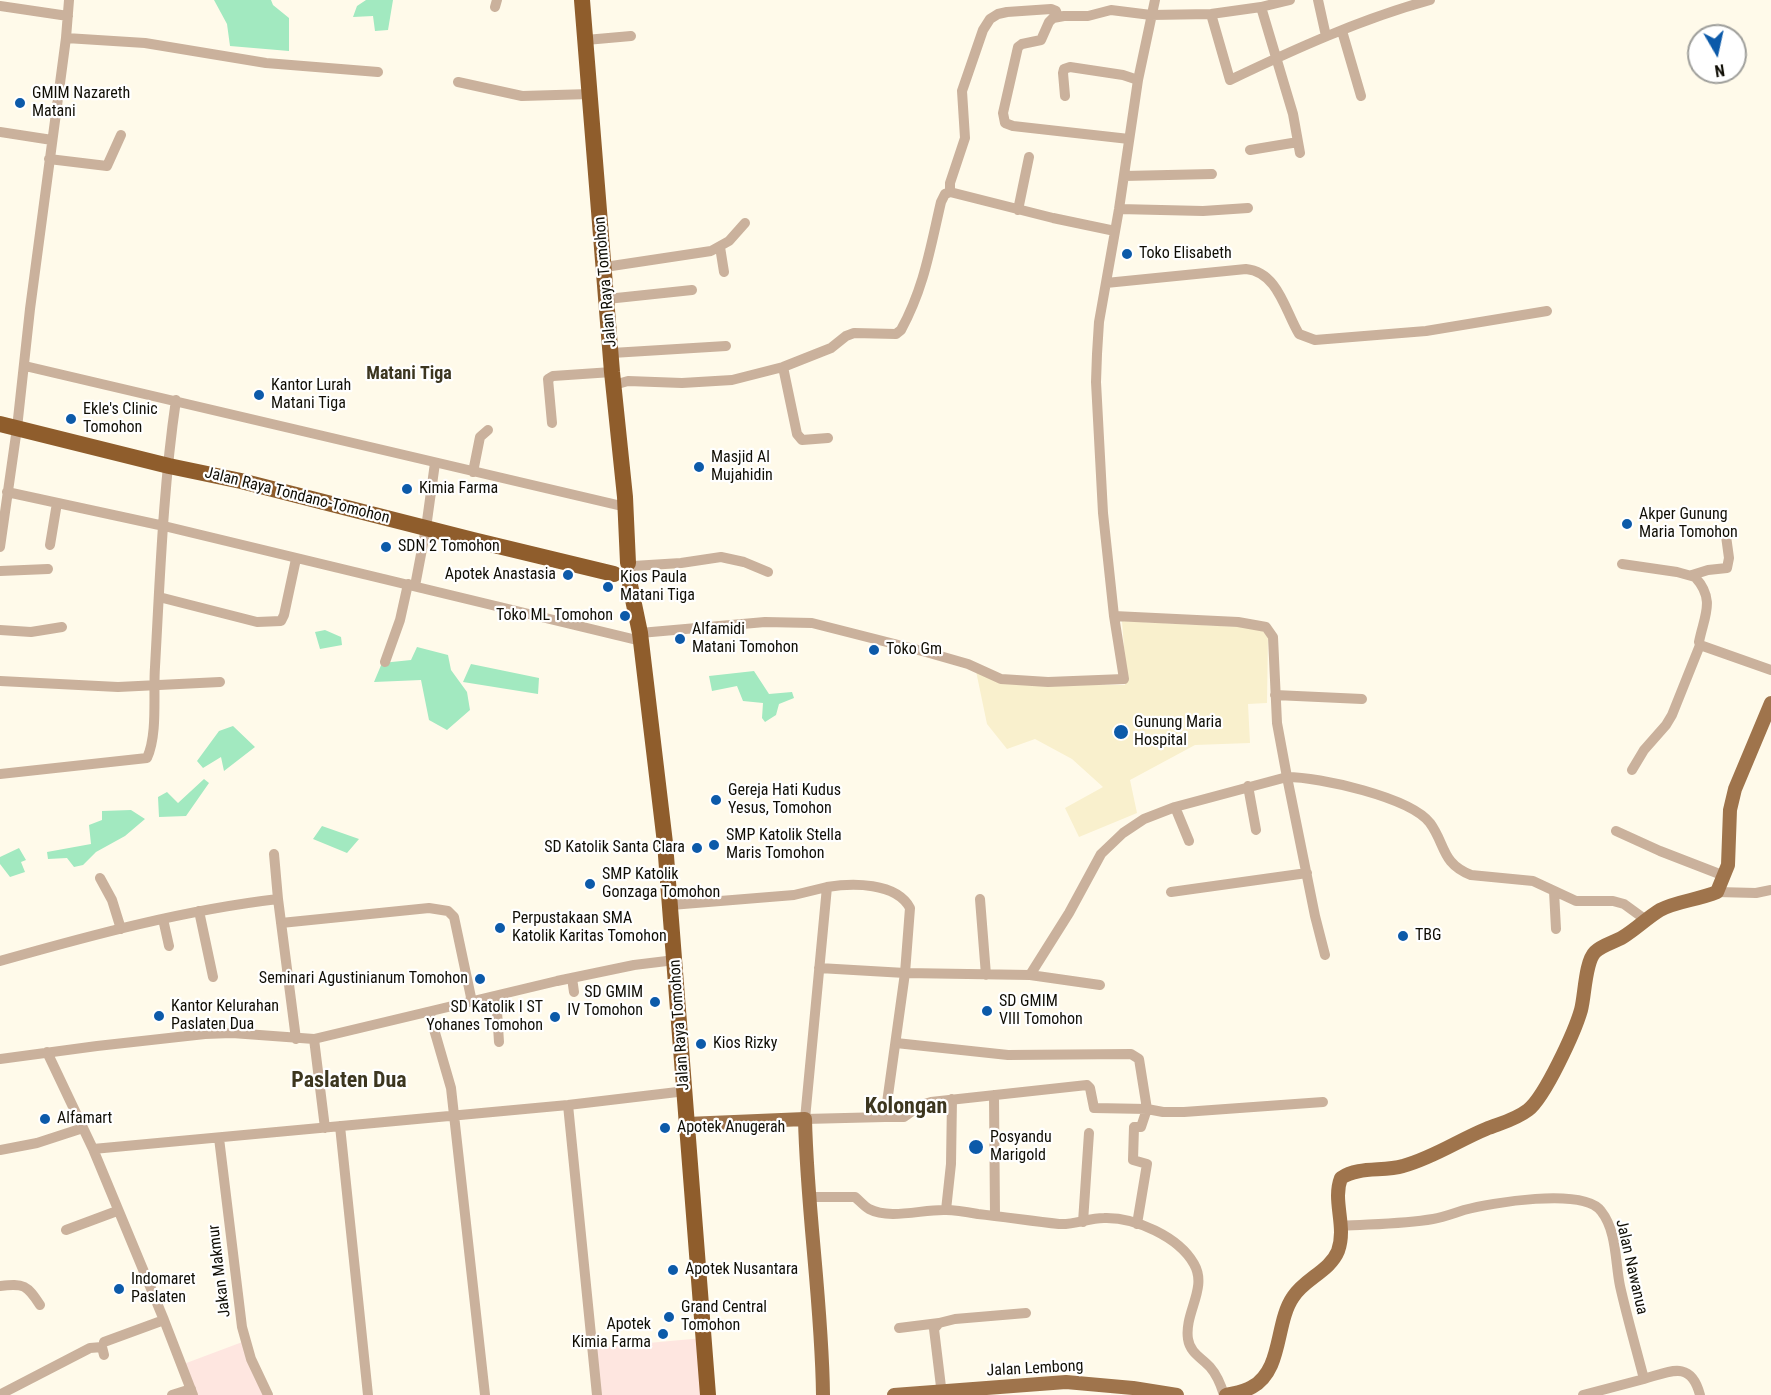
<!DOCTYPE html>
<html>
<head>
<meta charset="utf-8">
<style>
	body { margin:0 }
	#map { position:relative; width:1771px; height:1395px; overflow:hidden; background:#fffaea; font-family:"Roboto Condensed",sans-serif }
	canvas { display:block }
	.north { position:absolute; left:1687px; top:24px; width:60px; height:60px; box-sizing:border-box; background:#fff; border:2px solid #9f9f9b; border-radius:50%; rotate:171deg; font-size:16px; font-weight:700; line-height:24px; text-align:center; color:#100e05 }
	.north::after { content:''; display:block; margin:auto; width:21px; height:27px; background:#0c5aa9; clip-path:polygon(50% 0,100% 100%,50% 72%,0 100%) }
</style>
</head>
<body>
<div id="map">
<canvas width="1771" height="1395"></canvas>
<div class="north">N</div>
</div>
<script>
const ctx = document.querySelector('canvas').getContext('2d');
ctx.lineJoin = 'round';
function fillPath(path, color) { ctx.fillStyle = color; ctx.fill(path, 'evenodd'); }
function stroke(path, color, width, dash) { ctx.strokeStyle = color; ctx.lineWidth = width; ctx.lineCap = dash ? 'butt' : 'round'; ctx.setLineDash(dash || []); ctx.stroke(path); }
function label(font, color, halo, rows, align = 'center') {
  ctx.font = font + ' "Roboto Condensed",sans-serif'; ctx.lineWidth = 4.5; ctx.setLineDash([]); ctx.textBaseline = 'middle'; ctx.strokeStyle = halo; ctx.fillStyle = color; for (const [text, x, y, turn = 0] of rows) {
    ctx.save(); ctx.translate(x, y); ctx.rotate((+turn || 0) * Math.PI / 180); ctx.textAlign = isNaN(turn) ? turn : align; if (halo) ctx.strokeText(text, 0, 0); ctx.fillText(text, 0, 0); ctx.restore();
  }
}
fillPath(new Path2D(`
	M 1122,621 L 1260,628 L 1268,636 L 1267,703 L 1248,704 L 1250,743 L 1195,745 L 1130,780 L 1137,813 L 1079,837 L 1065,808 L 1103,787 L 1072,759 L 1035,739 L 1007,749 L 987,724 L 976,671 L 1021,684 L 1125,685 L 1126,674 Z`), '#f9f0cd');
fillPath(new Path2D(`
	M 703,1338 L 709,1395 L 597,1395 L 594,1348 Z
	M 245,1341 L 268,1395 L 193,1395 L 181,1365 Z`), '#fee6e0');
fillPath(new Path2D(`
	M 214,0 L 271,0 L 273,5 L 289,18 L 289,51 L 230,46 L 227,24 Z
	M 366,0 L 393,0 L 388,30 L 375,31 L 373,16 L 353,17 L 357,6 Z
	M 325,630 L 341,637 L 342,645 L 320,649 L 315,632 Z
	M 417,647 L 448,655 L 451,670 L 467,692 L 470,710 L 447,730 L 429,720 L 421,680 L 374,682 L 382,663 L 411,660 Z
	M 471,664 L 539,678 L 538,694 L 463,682 Z
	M 754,671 L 769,694 L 792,692 L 794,698 L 779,704 L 776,715 L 765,722 L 762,718 L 763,703 L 743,701 L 737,686 L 712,691 L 709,676 Z
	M 233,726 L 255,747 L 224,771 L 221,757 L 203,768 L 197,761 L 219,731 Z
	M 204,779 L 209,783 L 186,816 L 159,817 L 158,797 L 167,792 L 178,803 Z
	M 131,810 L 145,819 L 125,836 L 96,852 L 83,865 L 74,867 L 67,858 L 48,859 L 47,852 L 91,844 L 89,825 L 102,820 L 102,811 Z
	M 322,826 L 359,839 L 347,853 L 313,839 Z
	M 19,848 L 26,860 L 21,862 L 25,872 L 10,877 L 0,864 L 0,857 Z`), '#a2e9c0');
stroke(new Path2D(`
	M 1318,0 L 1326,36
	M 0,6 L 68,16
	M 495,7 L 497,0
	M 1261,7 L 1293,114 L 1300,153
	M 1211,14 L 1230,80 C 1295,49 1361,19 1430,0
	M 1342,31 L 1361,96
	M 66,38 L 145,43 L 266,63 L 378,72
	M 586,40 L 631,36
	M 458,82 L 522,96 L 590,94
	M 1065,96 L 1063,73 L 1064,69 L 1070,67 L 1123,75 L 1138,80
	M 0,132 L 52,140
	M 1129,139 L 1013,126 L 1005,123 L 1003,113 L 1018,47 L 1022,44 L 1041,40 L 1049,22 L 1053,18 L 1064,16 L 1088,16 L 1111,10 L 1151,15 L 1211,14 L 1261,7 L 1290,0
	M 1250,150 L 1298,142
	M 49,159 L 107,166 L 121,135
	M 1124,176 L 1212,174
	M 950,192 L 950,183 L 965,138 L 962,91 L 983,30 L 990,19 L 998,14 L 1007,12 L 1051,9 L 1056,11 L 1058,17
	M 1119,209 L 1203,211 L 1248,208
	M 1018,210 L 1029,157
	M 720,247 L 724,272
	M 605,267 L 711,251 L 729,241 L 745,223
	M 1106,283 L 1246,269 C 1278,272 1285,311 1299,334 L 1315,340 L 1426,331 L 1547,311
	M 607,299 L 692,290
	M 612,353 L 726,346
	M 25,366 L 626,507
	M 783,367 L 797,434 L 802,440 L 828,438
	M 614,385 L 628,381 L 682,383 L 732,380 L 783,367 L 831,348 L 846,336 L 854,333 L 896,334 L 901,330 C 924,288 930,249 941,202 L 945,194 L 950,192 L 1053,218 L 1115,231
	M 552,423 L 548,379 L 553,376 L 612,372
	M 473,472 L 480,437 L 488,430
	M 7,492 L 164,526 L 641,641
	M 50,545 L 57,503
	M 0,547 L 17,428 L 30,309 L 66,38 L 69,0
	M 1622,564 L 1677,572 L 1695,577 C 1716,600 1704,616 1699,642 L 1700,645 L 1771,670
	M 633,566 L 681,563 L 721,557 L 744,562 L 768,572
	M 0,571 L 48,569
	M 1692,575 L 1708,570 L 1727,568 L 1729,558 L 1726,536
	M 415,586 L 426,528 L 435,463
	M 159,597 L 257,622 L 281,621 L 284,615 L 296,559
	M 0,630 L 31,632 L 62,627
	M 640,633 L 765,622 L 812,623 L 926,652 L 968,664 L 1001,679 L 1048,682 L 1124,679 L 1114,616 L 1103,513 L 1096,382 L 1097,354 L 1099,322 L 1119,209 L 1138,80 L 1155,0
	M 385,662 L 400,620 L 408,584
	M 0,681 L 118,687 L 220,682
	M 1275,695 L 1362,699
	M 1632,770 L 1644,750 L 1666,725 L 1672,715 L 1700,645
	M 0,774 L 147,758 C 158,734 153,694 155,667 C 160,578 163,488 176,400
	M 1248,786 L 1256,830
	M 1175,807 L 1189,841
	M 1616,831 L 1660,851 L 1722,875
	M 274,854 L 278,899
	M 100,878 L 112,900 L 121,929
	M 1554,891 L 1556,929
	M 1171,892 L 1307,873
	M 1717,892 L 1756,893 L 1771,890
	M 980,899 L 986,975
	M 671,905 L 794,895 L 827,887 L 805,1119 L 885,1117 L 905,973 L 910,908 C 896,882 852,883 827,887
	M 199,911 L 213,977
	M 163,919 L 169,946
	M 281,923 L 429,908 L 448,911 L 454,917 L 472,1002
	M 1325,955 L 1315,916 L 1287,777 C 1319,777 1410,797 1430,823 C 1446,845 1441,863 1471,875 L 1533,881 L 1576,901 L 1613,901 L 1624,904 L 1646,920
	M 0,961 C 92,935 184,910 278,899 L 296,1039
	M 819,968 L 905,973 L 1030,975 L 1069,913 L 1101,854 L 1123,833 L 1144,819 L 1175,807 L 1287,777 L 1277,723 L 1273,637 L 1266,627 L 1238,622 L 1114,616
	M 1030,975 L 1100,985
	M 572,978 L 574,992
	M 496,996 L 499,1042
	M 429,1012 L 451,1088 L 485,1395
	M 314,1039 L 325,1128
	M 896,1043 L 1008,1055 L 1131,1054 L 1139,1059 L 1147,1109 L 1163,1112 L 1184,1112 L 1323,1102
	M 47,1052 L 93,1149 L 164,1320 L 193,1395
	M 0,1059 L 97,1046 L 205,1034 L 232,1033 L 314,1039 L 557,981 L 634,965 L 675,960
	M 994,1095 L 995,1216
	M 568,1105 L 597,1395
	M 885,1117 L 904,1117 L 921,1105 L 931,1102 L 1087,1085 L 1090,1088 L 1094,1108 L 1147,1109 L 1141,1127 L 1134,1127 L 1133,1160 L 1147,1164 L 1137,1224
	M 340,1126 L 368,1395
	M 219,1138 L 242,1327 L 251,1359 L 268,1395
	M 93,1149 L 568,1105 L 686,1091
	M 0,1150 L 37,1143 L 83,1128
	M 808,1197 L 855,1197 C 860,1201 864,1206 869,1209 C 890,1220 923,1209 946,1210 C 956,1210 967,1212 978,1214 C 1005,1217 1032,1221 1059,1224 C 1075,1225 1088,1218 1104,1218 C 1135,1217 1179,1237 1194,1264 C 1208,1288 1184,1313 1188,1339 C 1190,1353 1202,1358 1210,1367 C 1217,1375 1221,1385 1224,1395
	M 946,1210 L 951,1164 L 952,1099
	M 1083,1222 L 1089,1133
	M 1342,1226 C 1372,1224 1403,1224 1433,1219 C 1444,1217 1454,1213 1464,1210 C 1490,1203 1583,1187 1601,1211 C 1617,1231 1615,1262 1620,1286 C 1627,1317 1636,1348 1644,1379 C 1671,1371 1691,1360 1700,1395
	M 66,1230 L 117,1211
	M 0,1286 C 24,1283 27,1285 40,1305
	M 899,1328 L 939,1323
	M 104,1342 L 164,1320
	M 1,1394 L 90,1348 L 102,1347 L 104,1355
	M 172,1395 L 191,1389
	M 942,1395 L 934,1329 L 939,1323 L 955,1319 L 1026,1313
	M 1583,1395 L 1644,1379`), '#cab19c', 10);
stroke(new Path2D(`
	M 687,1124 L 805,1119 C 807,1211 822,1303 823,1395
	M 894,1395 L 1066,1382 L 1133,1388 L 1177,1395
	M 1226,1395 C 1234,1393 1244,1392 1252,1387 C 1283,1370 1275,1323 1293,1297 C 1304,1279 1330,1271 1338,1251 C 1347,1226 1332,1201 1341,1178 C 1359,1166 1383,1172 1403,1166 C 1433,1158 1459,1140 1486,1129 C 1501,1123 1515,1120 1528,1110 C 1545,1097 1575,1031 1581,1010 C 1585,995 1585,962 1595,952 C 1602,945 1615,942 1623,937 C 1636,929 1647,918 1660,910 C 1677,901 1698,900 1717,892 L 1728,865 L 1730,810 L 1735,789 L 1771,703`), '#9f744c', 14);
stroke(new Path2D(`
	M 582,0 L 612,372 L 625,497 L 628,563
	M 0,424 L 169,466 L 241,481 L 473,540 L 614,574
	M 630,585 L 640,633 L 665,843 L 708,1395`), '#8f5d2c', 16);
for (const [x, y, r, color] of [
	[20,103,6,"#0c5aa9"],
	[1127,254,6,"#0c5aa9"],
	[259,395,6,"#0c5aa9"],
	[71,419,6,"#0c5aa9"],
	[699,467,6,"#0c5aa9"],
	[407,489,6,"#0c5aa9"],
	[1627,524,6,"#0c5aa9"],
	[386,547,6,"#0c5aa9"],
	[568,575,6,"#0c5aa9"],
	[608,587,6,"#0c5aa9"],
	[625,616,6,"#0c5aa9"],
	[680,639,6,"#0c5aa9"],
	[874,650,6,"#0c5aa9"],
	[1121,732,8,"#0c5aa9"],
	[716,800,6,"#0c5aa9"],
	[714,845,6,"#0c5aa9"],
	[697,848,6,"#0c5aa9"],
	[590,884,6,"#0c5aa9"],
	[500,928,6,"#0c5aa9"],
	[1403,936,6,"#0c5aa9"],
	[480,979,6,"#0c5aa9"],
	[655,1002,6,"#0c5aa9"],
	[987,1011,6,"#0c5aa9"],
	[159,1016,6,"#0c5aa9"],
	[555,1017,6,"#0c5aa9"],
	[701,1044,6,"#0c5aa9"],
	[45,1119,6,"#0c5aa9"],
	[665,1128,6,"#0c5aa9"],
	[976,1147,8,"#0c5aa9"],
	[673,1270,6,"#0c5aa9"],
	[119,1289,6,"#0c5aa9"],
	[669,1317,6,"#0c5aa9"],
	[663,1334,6,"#0c5aa9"]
]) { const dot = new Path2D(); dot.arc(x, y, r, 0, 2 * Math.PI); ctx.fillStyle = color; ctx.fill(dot); stroke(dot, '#fff', 2); }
label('16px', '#100e05', '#fff', [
	["GMIM Nazareth",32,94],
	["Matani",32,112],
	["Toko Elisabeth",1139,254],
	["Kantor Lurah",271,386],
	["Matani Tiga",271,404],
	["Ekle's Clinic",83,410],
	["Tomohon",83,428],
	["Masjid Al",711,458],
	["Mujahidin",711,476],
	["Kimia Farma",419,489],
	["Akper Gunung",1639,515],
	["Maria Tomohon",1639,533],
	["SDN 2 Tomohon",398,547],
	["Apotek Anastasia",556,575,"right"],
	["Kios Paula",620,578],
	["Matani Tiga",620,596],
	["Toko ML Tomohon",613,616,"right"],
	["Alfamidi",692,630],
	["Matani Tomohon",692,648],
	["Toko Gm",886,650],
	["Gunung Maria",1134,723],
	["Hospital",1134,741],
	["Gereja Hati Kudus",728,791],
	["Yesus, Tomohon",728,809],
	["SMP Katolik Stella",726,836],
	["Maris Tomohon",726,854],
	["SD Katolik Santa Clara",685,848,"right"],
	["SMP Katolik",602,875],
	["Gonzaga Tomohon",602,893],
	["Perpustakaan SMA",512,919],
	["Katolik Karitas Tomohon",512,937],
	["TBG",1415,936],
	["Seminari Agustinianum Tomohon",468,979,"right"],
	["SD GMIM",643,993,"right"],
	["IV Tomohon",643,1011,"right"],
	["SD GMIM",999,1002],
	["VIII Tomohon",999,1020],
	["Kantor Kelurahan",171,1007],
	["Paslaten Dua",171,1025],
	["SD Katolik I ST",543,1008,"right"],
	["Yohanes Tomohon",543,1026,"right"],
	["Kios Rizky",713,1044],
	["Alfamart",57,1119],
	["Apotek Anugerah",677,1128],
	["Posyandu",990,1138],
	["Marigold",990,1156],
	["Apotek Nusantara",685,1270],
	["Indomaret",131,1280],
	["Paslaten",131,1298],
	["Grand Central",681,1308],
	["Tomohon",681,1326],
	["Apotek",651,1325,"right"],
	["Kimia Farma",651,1343,"right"]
], 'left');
label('16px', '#100e05', '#fff', [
	["Jalan Raya Tomohon",606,282,-95],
	["Jalan Raya Tondano-Tomohon",297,496,14],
	["Jalan Raya Tomohon",680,1025,-94],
	["Jalan Nawanua",1631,1267,77],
	["Jakan Makmur",220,1271,-97],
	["Jalan Lembong",1035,1369,-3]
]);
label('bold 18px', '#3c361f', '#fff', [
	["Matani Tiga",409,374]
]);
label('bold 22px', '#3c361f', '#fff', [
	["Paslaten Dua",349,1081],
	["Kolongan",906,1107]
]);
</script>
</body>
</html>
